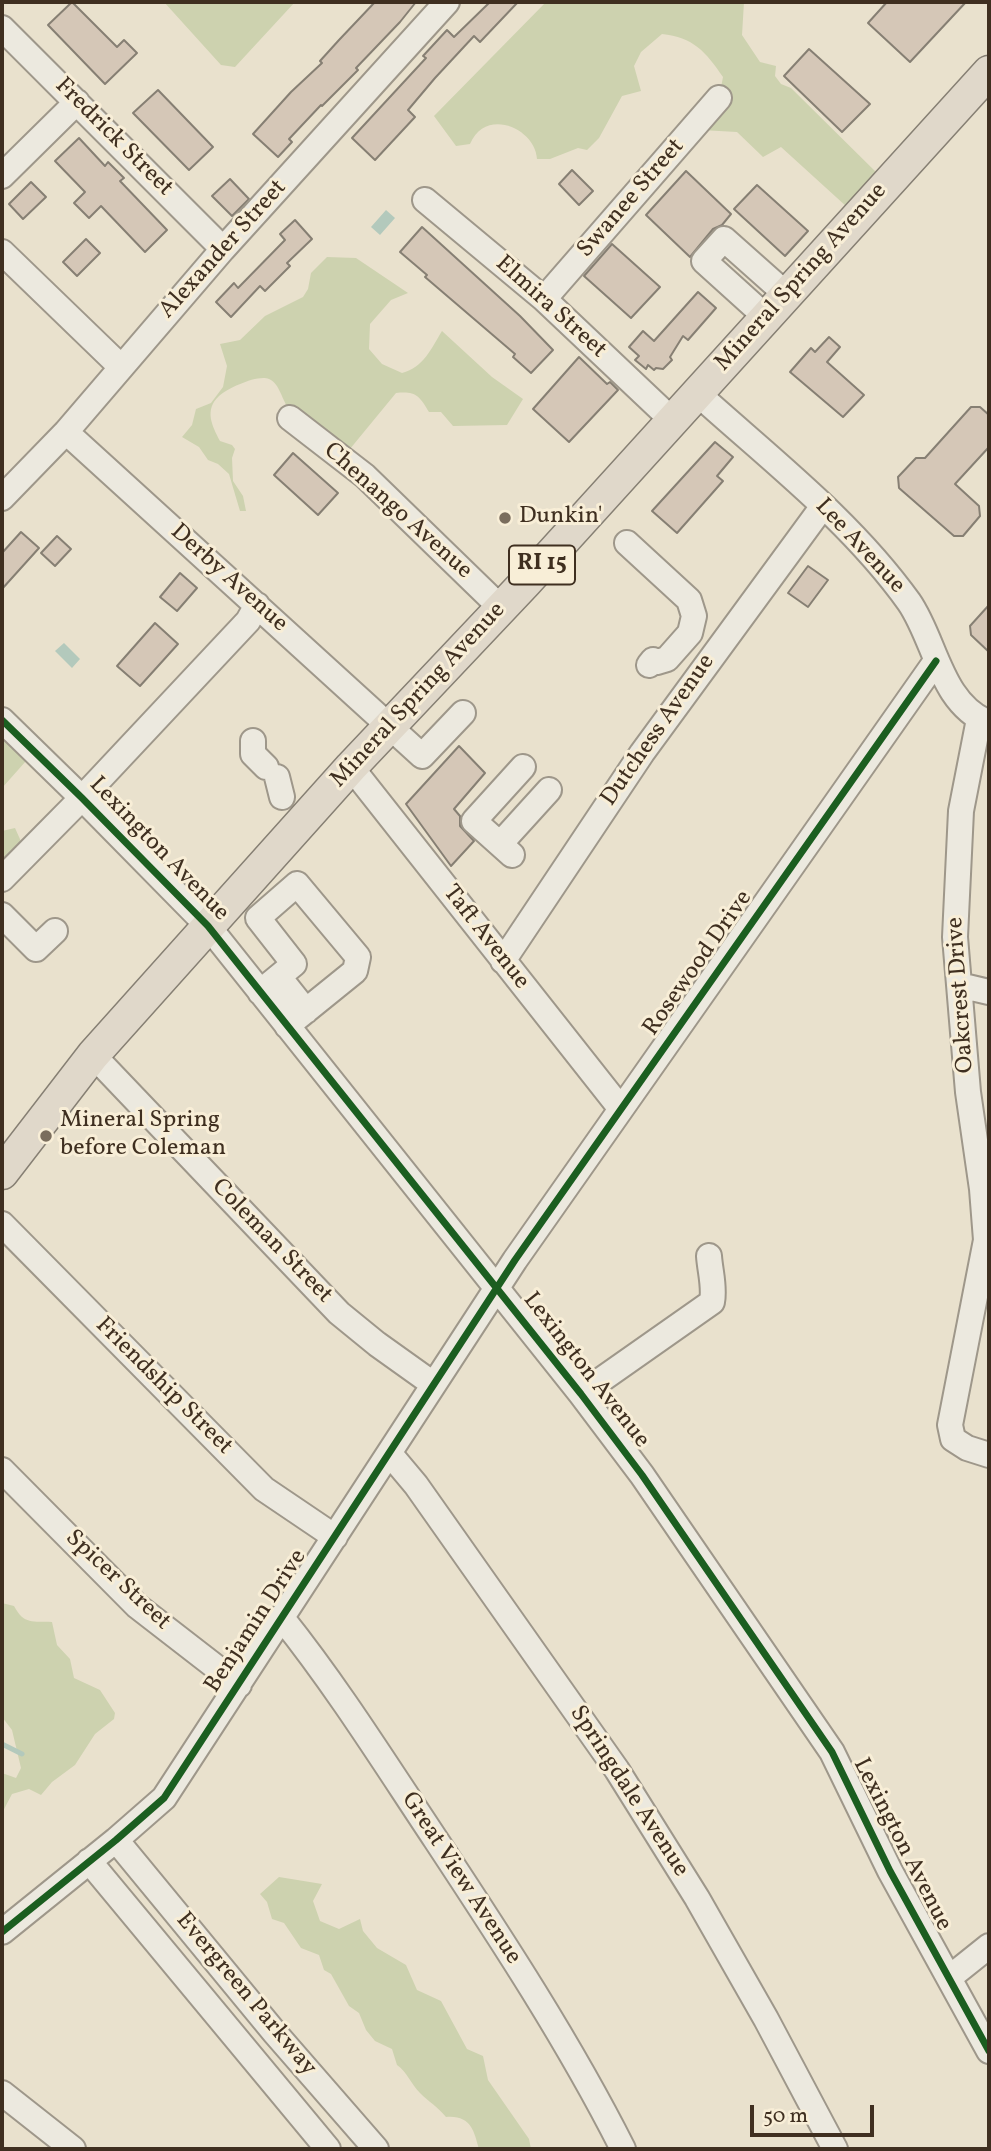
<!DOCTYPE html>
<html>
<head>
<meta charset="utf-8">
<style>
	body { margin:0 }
	#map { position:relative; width:991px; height:2151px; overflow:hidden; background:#e9e1cd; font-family:Vollkorn,serif }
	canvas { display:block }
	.frame { position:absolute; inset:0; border:4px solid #3f2f20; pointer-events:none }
	.scale { position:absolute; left:750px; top:2105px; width:124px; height:32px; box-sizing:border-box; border:4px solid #3f2f20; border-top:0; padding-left:9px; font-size:21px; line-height:24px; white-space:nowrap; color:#3f2f20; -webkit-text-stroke:5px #f8eed7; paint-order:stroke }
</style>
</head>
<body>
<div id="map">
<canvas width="991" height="2151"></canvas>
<div class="frame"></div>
<div class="scale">50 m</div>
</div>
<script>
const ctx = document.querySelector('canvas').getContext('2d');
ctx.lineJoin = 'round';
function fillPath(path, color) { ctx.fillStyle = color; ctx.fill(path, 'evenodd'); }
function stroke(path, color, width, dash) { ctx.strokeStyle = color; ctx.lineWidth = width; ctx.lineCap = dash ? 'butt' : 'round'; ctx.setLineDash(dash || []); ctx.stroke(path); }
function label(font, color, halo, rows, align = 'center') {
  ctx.font = font + ' Vollkorn,serif'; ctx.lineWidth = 6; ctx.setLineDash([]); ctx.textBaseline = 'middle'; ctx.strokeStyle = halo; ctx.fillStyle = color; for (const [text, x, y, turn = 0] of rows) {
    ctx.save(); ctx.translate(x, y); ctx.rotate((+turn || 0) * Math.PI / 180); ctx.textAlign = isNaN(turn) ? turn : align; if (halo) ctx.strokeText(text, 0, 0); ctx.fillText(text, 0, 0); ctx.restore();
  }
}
fillPath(new Path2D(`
	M 164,2 L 295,2 L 235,67 L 221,65 Z
	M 546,2 L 744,2 L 742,35 L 760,62 L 776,66 L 775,76 L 781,84 L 791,88 L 880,176 L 847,207 L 781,147 L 763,157 L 737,132 L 701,130 L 719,98 L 723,77 C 706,52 693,37 662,34 L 641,52 L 634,66 L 641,91 L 622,96 L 599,138 L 587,150 L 578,148 L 550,159 L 537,159 C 536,129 486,106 470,144 L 456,146 L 434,116 Z
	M 327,257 L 356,258 L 408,293 L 391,300 L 370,324 L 369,349 L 382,364 L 402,373 C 424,367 431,349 442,331 L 492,377 L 523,399 L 507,425 L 453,426 L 441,412 L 429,412 C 419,395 415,391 396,393 L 345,455 C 327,440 306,427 290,410 C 282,402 280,383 269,379 C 258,374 228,388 219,396 C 204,410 212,426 220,441 L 232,445 L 235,449 L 232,458 L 233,481 L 243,496 L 246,511 L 240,511 L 229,474 L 218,464 L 208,460 L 199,447 L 182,437 L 192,425 L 196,409 L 211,403 L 223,387 L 227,366 L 220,344 L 240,340 L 265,316 L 303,297 L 308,289 L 311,273 Z
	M 2,720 L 34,752 L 2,788 Z
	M 15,828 L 28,857 L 2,882 L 2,831 Z
	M 2,1603 L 14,1606 C 24,1625 33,1621 52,1622 L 57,1645 L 70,1659 L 74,1678 L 100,1690 L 115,1713 L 114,1719 L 95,1734 L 75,1765 L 52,1782 L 41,1795 L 29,1789 L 12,1794 L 2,1813 L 2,1773 L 16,1778 L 21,1768 L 12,1730 L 2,1717 Z
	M 279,1877 L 322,1884 L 313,1901 L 320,1921 L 339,1929 L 360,1919 L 363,1931 L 377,1948 L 406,1965 L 417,1990 L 441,2001 L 467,2049 L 483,2056 L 488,2080 L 529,2139 L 531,2149 L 479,2149 C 474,2131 471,2115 446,2117 C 437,2106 429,2102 420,2093 C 411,2084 407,2072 397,2065 L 392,2049 L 375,2041 L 366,2030 L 359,2013 L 349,2006 L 331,1974 L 324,1970 L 319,1955 L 301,1948 L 284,1923 L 272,1919 L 267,1902 L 260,1894 Z`), '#cdd2af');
fillPath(new Path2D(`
	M 386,210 L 395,218 L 380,235 L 371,227 Z
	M 64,643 L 80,659 L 72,668 L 55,651 Z`), '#b3c9bc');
stroke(new Path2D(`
	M 2,1744 L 22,1754`), '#b3c9bc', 5);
const building = new Path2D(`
	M 72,2 L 117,47 L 124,40 L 137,53 L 105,84 L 48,25 Z
	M 375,2 L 416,2 L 400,22 L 356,68 L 358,70 L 322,106 L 321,105 L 289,139 L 292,142 L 278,157 L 253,134 L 291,92 L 322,63 L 320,61 L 339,40 Z
	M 490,2 L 518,2 L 480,42 L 474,36 L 435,78 L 408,110 L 415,117 L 375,160 L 352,138 L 426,58 L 423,56 L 447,30 L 454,37 Z
	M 887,2 L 966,2 L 910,62 L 868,23 Z
	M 809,49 L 870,104 L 842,132 L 784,76 Z
	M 158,90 L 213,147 L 189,170 L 133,113 Z
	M 79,138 L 105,166 L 108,162 L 124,178 L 120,181 L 167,230 L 145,252 L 101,206 L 89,218 L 74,203 L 85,192 L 55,161 Z
	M 572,170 L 593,191 L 579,205 L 559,184 Z
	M 686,171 L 731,214 L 722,225 L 713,229 L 690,257 L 646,215 Z
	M 230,179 L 249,199 L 232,216 L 212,196 Z
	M 31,182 L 46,197 L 23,219 L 9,204 Z
	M 757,185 L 808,231 L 785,256 L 734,209 Z
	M 295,220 L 312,239 L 287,263 L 290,266 L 265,291 L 260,286 L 231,317 L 216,302 L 234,283 L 238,288 L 285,240 L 280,234 Z
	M 422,227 L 520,316 L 553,350 L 531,373 L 513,357 L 515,354 L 425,277 L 427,275 L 400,252 Z
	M 86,239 L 100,253 L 77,276 L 63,262 Z
	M 612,244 L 660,287 L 631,318 L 584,276 Z
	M 698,292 L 716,308 L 688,340 L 683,336 L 670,357 L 672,360 L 663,369 L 656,368 L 654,370 L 648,365 L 646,369 L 635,360 L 639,356 L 629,347 L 643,331 L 654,341 Z
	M 829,337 L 840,347 L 827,362 L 864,395 L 843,417 L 790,372 L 811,348 L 815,352 Z
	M 579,357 L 607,384 L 610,382 L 618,390 L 569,442 L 533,409 Z
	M 971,407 L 980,407 L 989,415 L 989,447 L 955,484 L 979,506 L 980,516 L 963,536 L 954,536 L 899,488 L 898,477 L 916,458 L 925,458 Z
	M 715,442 L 733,457 L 717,476 L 723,481 L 677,533 L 652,511 Z
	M 293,453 L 338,493 L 318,515 L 274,475 Z
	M 21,532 L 39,548 L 2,589 L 2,553 Z
	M 57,536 L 71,549 L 55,566 L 41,553 Z
	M 808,566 L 828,580 L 808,607 L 788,593 Z
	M 180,573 L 197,588 L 177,611 L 160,597 Z
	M 989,605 L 989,652 L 971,635 L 970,626 Z
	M 155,623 L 178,644 L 140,686 L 117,666 Z
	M 459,746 L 485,773 L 454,809 L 460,816 L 460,826 L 474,841 L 451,866 L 406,804 Z`);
fillPath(building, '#d5c7b7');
stroke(building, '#867f73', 2);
const minor = new Path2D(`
	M 2,28 L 223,249
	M 2,176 L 77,102
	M 425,200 L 544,299 L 672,420
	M 2,252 L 120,366
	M 544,299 L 719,98
	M 766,317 L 704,261 L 724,239 L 787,295
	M 697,393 C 770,459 851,521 909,602 C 936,641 940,703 989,723
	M 290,418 L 365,476 L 501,608
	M 66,432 L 422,756 L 463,713
	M 2,498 L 66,432 L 223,249 L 447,2
	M 627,543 L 689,600 L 694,616 L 690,633 L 667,659 L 657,662 L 653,660 L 649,665
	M 979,719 L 961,811 L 955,937 L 968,1092 L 982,1189 L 986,1240 L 950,1425 L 953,1439 L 967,1448 L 989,1455
	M 2,720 L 82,798 L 208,926 L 581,1394 L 642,1475 L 832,1752 L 890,1871 L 989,2051
	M 253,741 L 253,754 L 266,767
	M 351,767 L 621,1109
	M 277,777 L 282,797
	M 500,844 L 549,790
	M 512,855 L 474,821 L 523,767
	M 2,879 L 82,798 L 248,621 L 257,605
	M 2,915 L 36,949 L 55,931
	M 503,961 L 642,753 L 823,506
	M 279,977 L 306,1011
	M 959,985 L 989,992
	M 260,992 L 294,964 L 258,918 L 297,884 L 358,957 L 355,971 L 287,1026
	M 93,1055 L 339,1313 L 377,1344 L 433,1384
	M 2,1224 L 264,1489 L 335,1537
	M 581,1394 L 712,1302 C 715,1287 710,1271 709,1256
	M 390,1454 L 416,1485 L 617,1770 L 697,1898 L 766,2019 L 835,2149
	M 2,1470 L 137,1606 L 239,1685
	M 282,1618 C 338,1688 386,1765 436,1840 C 502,1940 569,2042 623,2149
	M 116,1840 L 275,2033 L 376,2149
	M 89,1861 L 328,2149
	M 2,1932 L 116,1840 L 164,1798 L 515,1260 L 936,661
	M 949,1978 L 989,1946
	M 2,2093 L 73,2149`);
const major = new Path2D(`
	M 2,1173 L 93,1055 L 351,767 L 526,582 L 989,72`);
stroke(minor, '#9e978a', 28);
stroke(major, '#867f73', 35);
stroke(minor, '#ece9df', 24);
stroke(major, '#e0d8ca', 32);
stroke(new Path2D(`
	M 2,720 L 82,798 L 208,926 L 581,1394 L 642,1475 L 832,1752 L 890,1871 L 989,2051
	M 2,1932 L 116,1840 L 164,1798 L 515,1260 L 936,661`), '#1b5e20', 7);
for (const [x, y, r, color] of [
	[505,518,7,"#7a6d5d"],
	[46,1136,7,"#7a6d5d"]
]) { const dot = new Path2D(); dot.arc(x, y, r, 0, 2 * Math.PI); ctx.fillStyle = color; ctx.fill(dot); stroke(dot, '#f8eed7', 2.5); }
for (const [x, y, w] of [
	[542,565,66]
]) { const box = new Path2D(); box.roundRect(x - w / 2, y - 19.5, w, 39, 5); ctx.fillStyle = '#f8eed7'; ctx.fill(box); stroke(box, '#3f2f20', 2); }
label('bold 23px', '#3f2f20', null, [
	["RI 15",542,565]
]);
label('24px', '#3f2f20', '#f8eed7', [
	["Fredrick Street",113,138,45],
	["Swanee Street",632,199,-49],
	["Alexander Street",224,250,-48],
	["Mineral Spring Avenue",802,278,-48],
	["Elmira Street",550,308,42],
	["Chenango Avenue",397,512,42],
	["Lee Avenue",859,547,47],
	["Derby Avenue",228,579,42],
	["Mineral Spring Avenue",419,696,-47],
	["Dutchess Avenue",659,731,-55],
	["Lexington Avenue",158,850,46],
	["Taft Avenue",485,938,52],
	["Rosewood Drive",699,964,-55],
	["Oakcrest Drive",962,995,-94],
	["Coleman Street",271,1242,46],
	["Lexington Avenue",585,1371,52],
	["Friendship Street",163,1387,45],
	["Spicer Street",117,1581,43],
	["Benjamin Drive",257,1622,-57],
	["Springdale Avenue",628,1792,57],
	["Lexington Avenue",901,1845,63],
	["Great View Avenue",460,1879,57],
	["Evergreen Parkway",245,1995,50]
]);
label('24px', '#3f2f20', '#f8eed7', [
	["Dunkin'",519,518],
	["Mineral Spring",60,1122],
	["before Coleman",60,1150]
], 'left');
</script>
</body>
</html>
